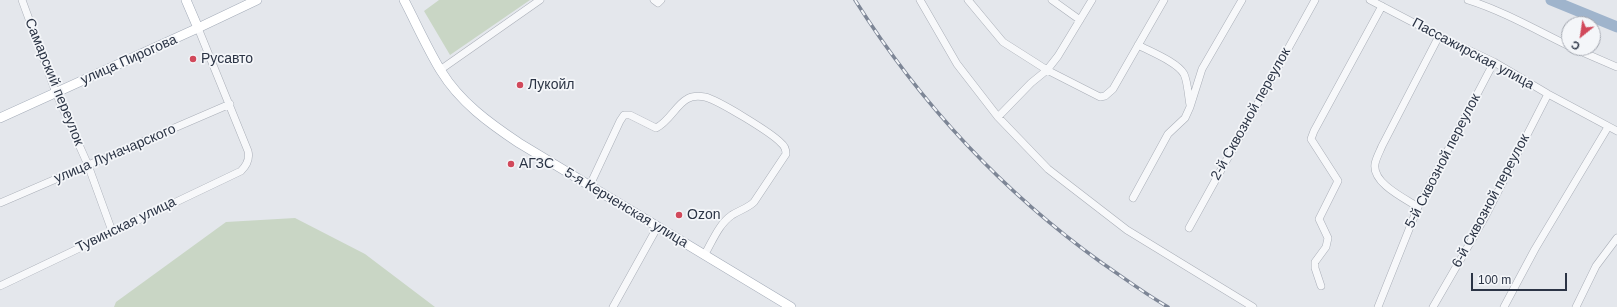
<!DOCTYPE html>
<html>
<head>
<meta charset="utf-8">
<style>
	body { margin:0 }
	#map { position:relative; width:1617px; height:307px; overflow:hidden; background:#e4e7ec; font-family:Arial,sans-serif }
	canvas { display:block }
	.north { position:absolute; left:1561px; top:16px; width:40px; height:40px; box-sizing:border-box; background:#f4f6f9; border:1px solid #a4a8b1; border-radius:50%; rotate:210deg; font-size:11px; font-weight:700; line-height:16px; text-align:center; color:#2b3445 }
	.north::after { content:''; display:block; margin:auto; width:14px; height:18px; background:#d1495b; clip-path:polygon(50% 0,100% 100%,50% 72%,0 100%) }
	.scale { position:absolute; left:1471px; top:273px; width:96px; height:18px; box-sizing:border-box; border:2px solid #2b3445; border-top:0; padding-left:5px; font-size:12px; line-height:14px; white-space:nowrap; color:#2b3445; -webkit-text-stroke:3px #f4f6f9; paint-order:stroke }
</style>
</head>
<body>
<div id="map">
<canvas width="1617" height="307"></canvas>
<div class="north">С</div>
<div class="scale">100 m</div>
</div>
<script>
const ctx = document.querySelector('canvas').getContext('2d');
ctx.lineJoin = 'round';
function fillPath(path, color) { ctx.fillStyle = color; ctx.fill(path, 'evenodd'); }
function stroke(path, color, width, dash) { ctx.strokeStyle = color; ctx.lineWidth = width; ctx.lineCap = dash ? 'butt' : 'round'; ctx.setLineDash(dash || []); ctx.stroke(path); }
function label(font, color, halo, rows, align = 'center') {
  ctx.font = font + ' Arial,sans-serif'; ctx.lineWidth = 3.5; ctx.setLineDash([]); ctx.textBaseline = 'middle'; ctx.strokeStyle = halo; ctx.fillStyle = color; for (const [text, x, y, turn = 0] of rows) {
    ctx.save(); ctx.translate(x, y); ctx.rotate((+turn || 0) * Math.PI / 180); ctx.textAlign = isNaN(turn) ? turn : align; if (halo) ctx.strokeText(text, 0, 0); ctx.fillText(text, 0, 0); ctx.restore();
  }
}
fillPath(new Path2D(`
	M 439,0 L 530,0 L 450,55 L 424,11 Z
	M 295,218 L 365,254 L 435,307 L 114,307 L 116,302 L 226,222 Z`), '#c9d6c5');
stroke(new Path2D(`
	M 1551,0 L 1617,27`), '#9fb4cc', 11);
const minor = new Path2D(`
	M 22,0 L 56,93 L 88,165 L 112,231
	M 654,0 L 658,3 L 661,0
	M 920,0 L 957,64 L 998,117 L 1048,169 L 1127,230 L 1253,307
	M 968,0 L 1003,42 L 1047,70 L 1100,97 L 1105,96 L 1113,89 L 1164,0
	M 1052,0 L 1080,20
	M 1370,0 L 1439,36 L 1494,62 L 1548,94 L 1617,131
	M 1468,0 C 1503,11 1536,30 1569,46
	M 1138,45 C 1151,52 1177,62 1184,74 C 1188,83 1188,95 1190,105
	M 1573,48 L 1617,67
	M 440,70 L 540,0
	M 998,117 L 1031,83 L 1047,70 L 1058,56 L 1092,0
	M 590,185 L 620,121 L 624,115 L 630,115 L 656,128 C 669,122 676,105 687,99 C 692,96 700,96 705,97 C 718,100 772,133 781,143 C 785,146 786,149 786,154 L 754,202 C 748,208 740,210 732,215 C 719,224 713,240 705,254
	M 1133,198 L 1168,134 L 1185,118 L 1190,107 L 1202,69 L 1242,0
	M 0,203 L 230,104
	M 1418,207 C 1404,198 1372,183 1375,164 C 1376,158 1380,151 1382,146 L 1439,36
	M 1189,228 L 1315,0
	M 0,286 L 241,171 C 247,165 250,159 248,151 L 198,28
	M 1321,286 L 1315,268 L 1315,262 L 1326,247 L 1328,238 L 1319,219 L 1338,181 L 1311,139 L 1314,131 L 1382,6
	M 613,307 L 658,226
	M 1378,307 L 1418,207 L 1494,62
	M 1433,307 L 1485,217 L 1548,94
	M 1504,307 L 1535,249 L 1608,127
	M 1576,307 L 1596,266 L 1617,238`);
const major = new Path2D(`
	M 186,0 L 198,28
	M 404,0 C 416,23 427,48 441,71 C 460,102 489,123 519,143 L 791,307
	M 0,118 L 198,28 L 257,0`);
stroke(minor, '#a9aeb7', 8);
stroke(major, '#a3abb8', 10);
stroke(minor, '#f7f8fa', 7);
stroke(major, '#fff', 9);
const rail = new Path2D(`
	M 855,0 C 920,103 1003,192 1102,263 C 1124,278 1145,294 1168,307`);
stroke(rail, '#7d8696', 3.5);
stroke(rail, '#f4f6f9', 2, [6]);
for (const [x, y, r, color] of [
	[193,59,4,"#d1495b"],
	[520,85,4,"#d1495b"],
	[511,164,4,"#d1495b"],
	[679,215,4,"#d1495b"]
]) { const dot = new Path2D(); dot.arc(x, y, r, 0, 2 * Math.PI); ctx.fillStyle = color; ctx.fill(dot); stroke(dot, '#f4f6f9', 1.5); }
label('14px', '#2b3445', '#f4f6f9', [
	["Пассажирская улица",1473,54,28],
	["улица Пирогова",129,60,-24],
	["Самарский переулок",54,82,68],
	["2-й Сквозной переулок",1251,114,-61],
	["улица Луначарского",115,154,-23],
	["5-й Сквозной переулок",1443,161,-63],
	["6-й Сквозной переулок",1491,201,-62],
	["5-я Керченская улица",626,208,31],
	["Тувинская улица",126,225,-26]
]);
label('14px', '#2b3445', '#f4f6f9', [
	["Русавто",201,59],
	["Лукойл",528,85],
	["АГЗС",519,164],
	["Ozon",687,215]
], 'left');
</script>
</body>
</html>
